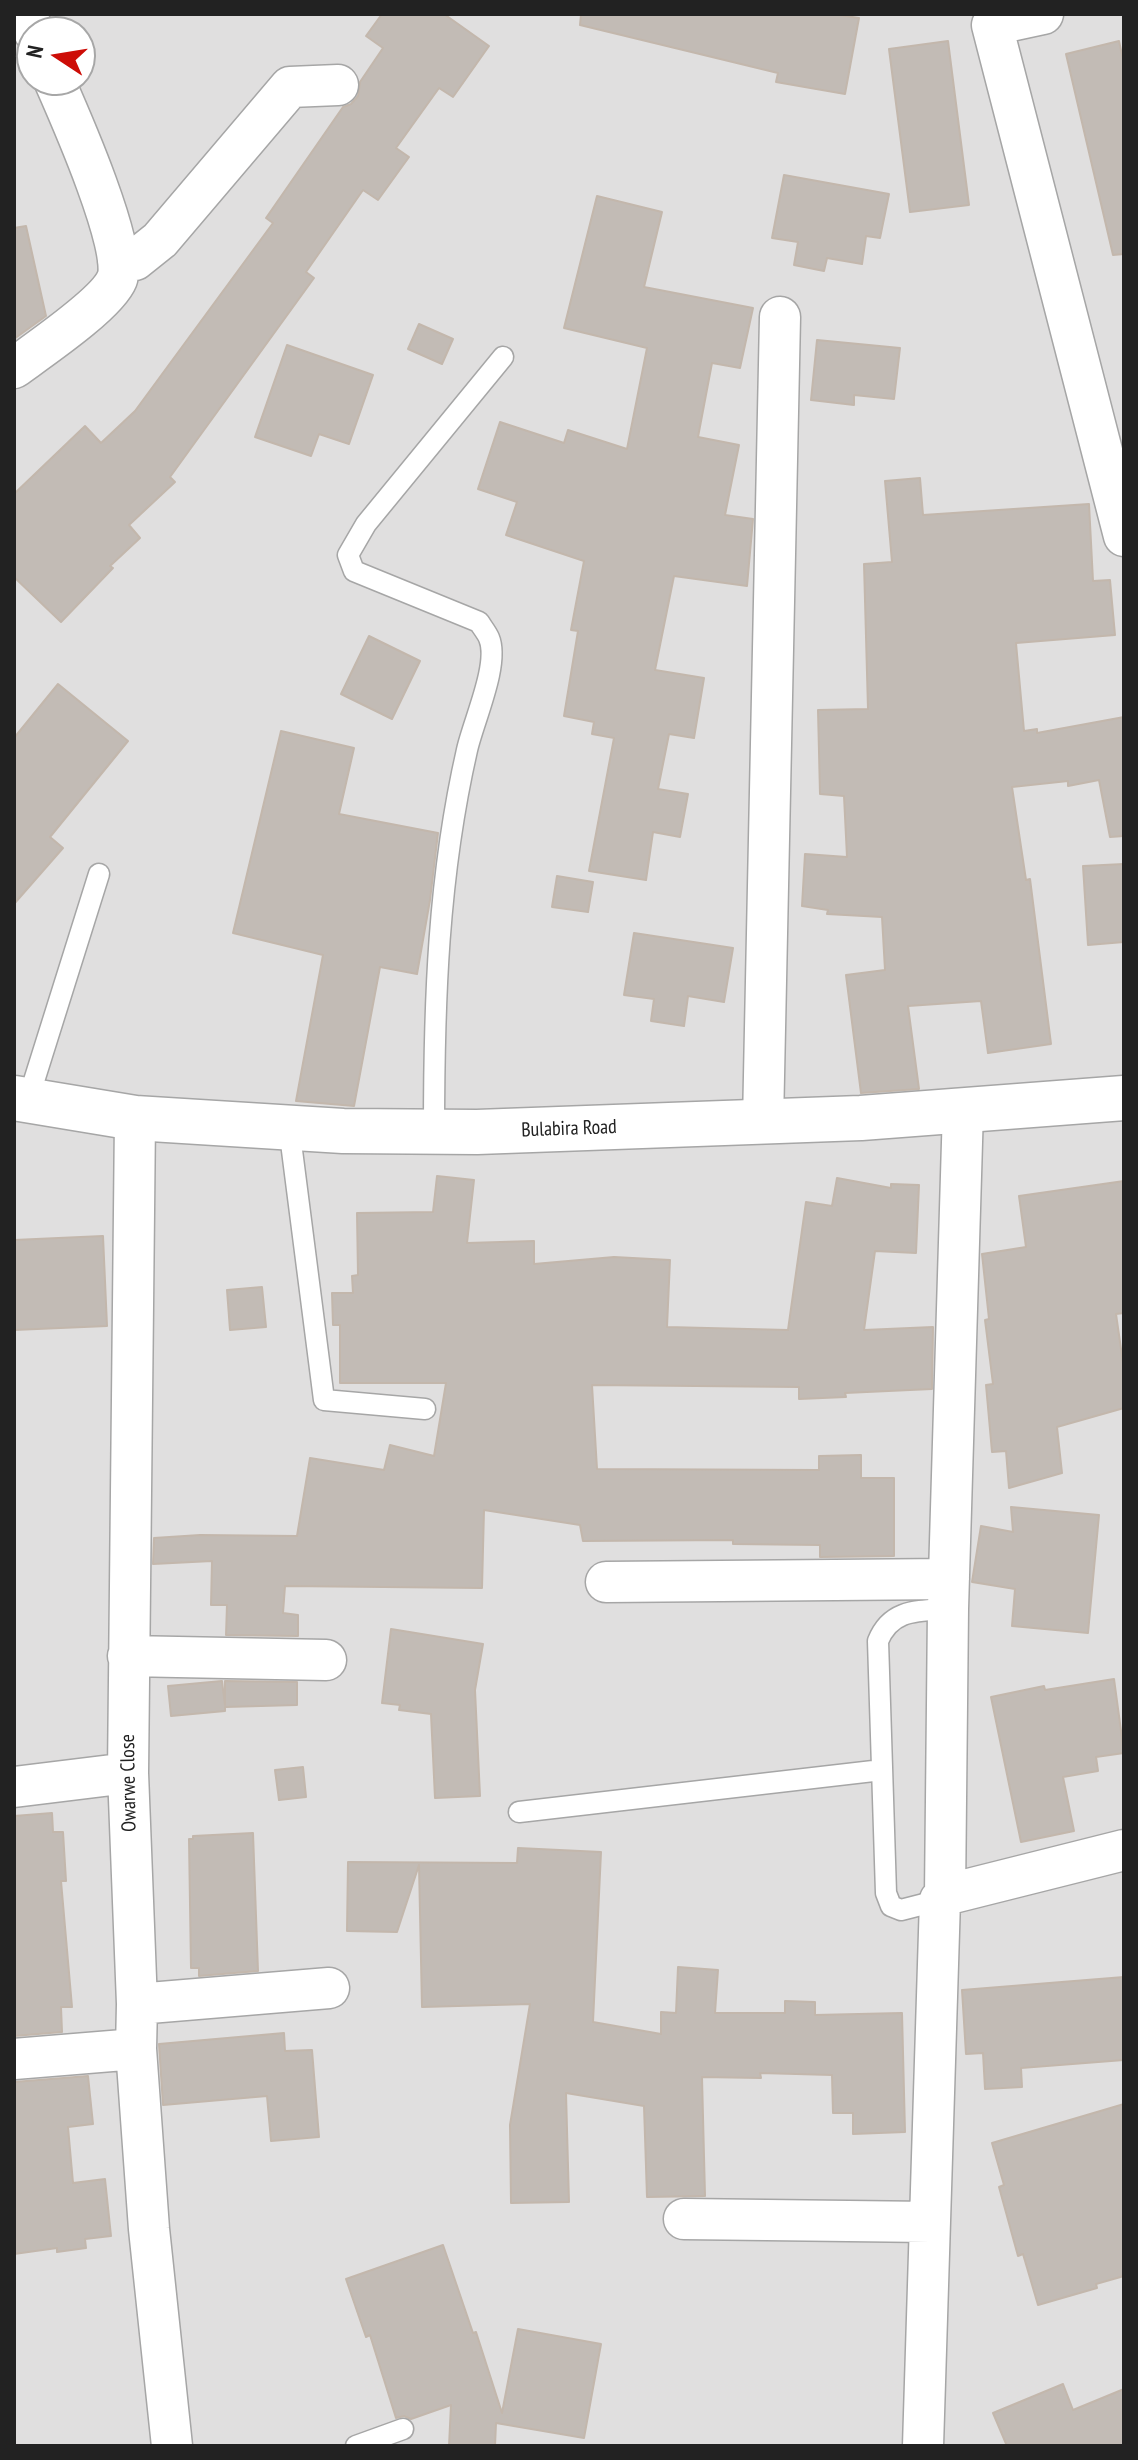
<!DOCTYPE html>
<html>
<head>
<meta charset="utf-8">
<style>
	body { margin:0 }
	#map { position:relative; width:1138px; height:2460px; overflow:hidden; background:#f2efe9; font-family:"PT Sans Narrow",sans-serif }
	canvas { display:block }
	.frame { position:absolute; inset:0; border:16px solid #222; pointer-events:none }
	.north { position:absolute; left:16px; top:16px; width:80px; height:80px; box-sizing:border-box; background:#fff; border:2px solid #a7a7a7; border-radius:50%; rotate:282deg; font-size:22px; font-weight:700; line-height:32px; text-align:center; color:#222 }
	.north::after { content:''; display:block; margin:auto; width:28px; height:36px; background:#cd0d07; clip-path:polygon(50% 0,100% 100%,50% 72%,0 100%) }
</style>
</head>
<body>
<div id="map">
<canvas width="1138" height="2460"></canvas>
<div class="frame"></div>
<div class="north">N</div>
</div>
<script>
const ctx = document.querySelector('canvas').getContext('2d');
ctx.lineJoin = 'round';
function fillPath(path, color) { ctx.fillStyle = color; ctx.fill(path, 'evenodd'); }
function stroke(path, color, width, dash) { ctx.strokeStyle = color; ctx.lineWidth = width; ctx.lineCap = dash ? 'butt' : 'round'; ctx.setLineDash(dash || []); ctx.stroke(path); }
function label(font, color, halo, rows, align = 'center') {
  ctx.font = font + ' "PT Sans Narrow",sans-serif'; ctx.lineWidth = 6; ctx.setLineDash([]); ctx.textBaseline = 'middle'; ctx.strokeStyle = halo; ctx.fillStyle = color; for (const [text, x, y, turn = 0] of rows) {
    ctx.save(); ctx.translate(x, y); ctx.rotate((+turn || 0) * Math.PI / 180); ctx.textAlign = isNaN(turn) ? turn : align; if (halo) ctx.strokeText(text, 0, 0); ctx.fillText(text, 0, 0); ctx.restore();
  }
}
fillPath(new Path2D(`
	M 14,14 L 1124,14 L 1124,2446 L 14,2446 ZM 32,32 L 80,32 L 80,80 L 32,80 Z`), '#e0dfdf');
const building = new Path2D(`
	M 382,14 L 444,14 L 489,46 L 453,97 L 439,88 L 396,148 L 409,157 L 378,200 L 363,190 L 306,272 L 314,278 L 170,477 L 175,482 L 129,525 L 140,538 L 110,566 L 113,568 L 61,622 L 14,577 L 14,494 L 85,426 L 101,443 L 135,411 L 273,223 L 266,218 L 343,107 L 351,104 L 358,96 L 360,82 L 383,48 L 366,36 Z
	M 581,14 L 833,14 L 859,18 L 845,94 L 776,82 L 778,73 L 580,25 Z
	M 948,41 L 969,205 L 910,212 L 889,49 Z
	M 1119,41 L 1124,64 L 1124,254 L 1113,255 L 1066,54 Z
	M 784,175 L 889,194 L 880,238 L 866,236 L 862,264 L 827,258 L 824,271 L 794,265 L 798,242 L 772,238 Z
	M 597,196 L 662,212 L 644,287 L 753,308 L 740,368 L 712,363 L 698,437 L 739,445 L 725,515 L 753,519 L 747,586 L 674,576 L 655,670 L 704,678 L 694,738 L 669,734 L 658,789 L 688,794 L 680,837 L 653,832 L 646,880 L 589,871 L 614,738 L 592,734 L 594,722 L 564,716 L 578,631 L 571,630 L 584,561 L 506,535 L 517,502 L 478,489 L 500,422 L 564,443 L 568,430 L 627,449 L 647,348 L 564,328 Z
	M 26,226 L 46,316 L 14,339 L 14,228 Z
	M 419,324 L 453,339 L 442,364 L 408,349 Z
	M 817,340 L 900,348 L 894,399 L 854,395 L 854,405 L 811,400 Z
	M 287,345 L 373,375 L 349,444 L 319,434 L 311,456 L 255,437 Z
	M 920,478 L 923,515 L 1089,504 L 1093,581 L 1110,580 L 1115,635 L 1016,643 L 1024,731 L 1037,729 L 1037,733 L 1124,717 L 1124,836 L 1110,837 L 1099,780 L 1068,786 L 1068,781 L 1012,787 L 1026,880 L 1030,879 L 1051,1044 L 988,1053 L 981,1001 L 908,1006 L 919,1089 L 861,1093 L 846,975 L 885,970 L 882,917 L 827,914 L 828,910 L 802,906 L 805,854 L 847,857 L 844,796 L 820,794 L 818,710 L 868,709 L 864,564 L 892,562 L 885,481 Z
	M 369,636 L 420,661 L 392,719 L 341,694 Z
	M 58,684 L 128,741 L 50,837 L 63,848 L 14,904 L 14,738 Z
	M 281,731 L 354,748 L 339,814 L 438,833 L 430,900 L 417,974 L 380,967 L 354,1106 L 296,1101 L 323,955 L 233,933 Z
	M 1124,864 L 1124,942 L 1088,945 L 1083,866 Z
	M 557,876 L 593,882 L 588,912 L 552,907 Z
	M 634,933 L 733,948 L 724,1002 L 688,996 L 684,1026 L 651,1021 L 654,999 L 624,995 Z
	M 437,1176 L 474,1180 L 467,1243 L 534,1241 L 534,1264 L 614,1257 L 670,1260 L 667,1327 L 788,1330 L 806,1202 L 832,1206 L 837,1178 L 891,1188 L 891,1184 L 919,1185 L 916,1253 L 875,1251 L 864,1330 L 933,1327 L 932,1389 L 845,1393 L 846,1397 L 799,1399 L 799,1387 L 592,1385 L 597,1469 L 819,1470 L 819,1456 L 861,1455 L 861,1478 L 894,1478 L 894,1556 L 820,1557 L 820,1545 L 733,1544 L 733,1540 L 583,1541 L 580,1525 L 484,1510 L 482,1588 L 285,1586 L 283,1613 L 298,1615 L 298,1636 L 226,1635 L 227,1605 L 211,1605 L 212,1561 L 153,1564 L 154,1538 L 200,1535 L 297,1536 L 310,1458 L 384,1470 L 390,1445 L 434,1456 L 446,1383 L 340,1383 L 340,1325 L 333,1325 L 332,1293 L 353,1293 L 352,1276 L 358,1275 L 357,1213 L 433,1212 Z
	M 1124,1181 L 1124,1313 L 1116,1314 L 1124,1370 L 1124,1408 L 1057,1427 L 1062,1473 L 1009,1488 L 1006,1451 L 992,1452 L 986,1385 L 993,1384 L 985,1320 L 989,1319 L 982,1254 L 1026,1247 L 1019,1196 Z
	M 103,1236 L 107,1326 L 14,1330 L 14,1240 Z
	M 262,1287 L 266,1327 L 230,1330 L 227,1290 Z
	M 1011,1507 L 1099,1515 L 1088,1633 L 1012,1626 L 1015,1589 L 972,1582 L 981,1526 L 1013,1532 Z
	M 391,1629 L 483,1644 L 475,1690 L 480,1796 L 435,1798 L 431,1714 L 399,1710 L 400,1705 L 382,1703 Z
	M 1114,1679 L 1124,1753 L 1096,1757 L 1098,1771 L 1063,1777 L 1074,1831 L 1021,1842 L 991,1697 L 1044,1686 L 1045,1690 Z
	M 222,1681 L 225,1705 L 225,1681 L 297,1682 L 297,1705 L 225,1707 L 225,1711 L 171,1716 L 168,1686 Z
	M 303,1767 L 306,1797 L 279,1800 L 275,1770 Z
	M 52,1813 L 53,1832 L 63,1832 L 66,1881 L 61,1881 L 72,2007 L 61,2007 L 62,2032 L 14,2036 L 14,1816 Z
	M 253,1833 L 258,1971 L 199,1976 L 199,1968 L 191,1968 L 189,1839 L 193,1839 L 193,1836 Z
	M 518,1848 L 601,1852 L 593,2022 L 661,2034 L 661,2012 L 676,2013 L 678,1967 L 718,1970 L 715,2013 L 785,2013 L 785,2001 L 815,2002 L 815,2015 L 902,2013 L 905,2132 L 853,2134 L 853,2113 L 833,2113 L 832,2075 L 760,2073 L 761,2078 L 702,2077 L 705,2196 L 647,2197 L 644,2106 L 566,2093 L 569,2202 L 511,2203 L 510,2125 L 530,2004 L 422,2007 L 419,1865 L 397,1932 L 347,1931 L 348,1862 L 517,1863 Z
	M 1124,1977 L 1124,2060 L 1021,2068 L 1022,2087 L 985,2089 L 983,2053 L 966,2054 L 962,1990 Z
	M 284,2033 L 285,2051 L 312,2050 L 319,2137 L 271,2141 L 267,2096 L 163,2105 L 159,2044 Z
	M 88,2076 L 93,2124 L 68,2127 L 73,2183 L 105,2179 L 111,2236 L 85,2239 L 86,2248 L 57,2252 L 57,2248 L 14,2254 L 14,2082 Z
	M 1124,2104 L 1124,2276 L 1096,2284 L 1097,2288 L 1038,2305 L 1023,2254 L 1018,2256 L 999,2187 L 1004,2185 L 992,2143 Z
	M 443,2245 L 473,2333 L 476,2332 L 502,2413 L 518,2329 L 601,2344 L 584,2438 L 496,2423 L 495,2446 L 449,2446 L 451,2405 L 411,2419 L 404,2416 L 396,2418 L 370,2335 L 366,2337 L 346,2279 Z
	M 1063,2384 L 1073,2410 L 1124,2389 L 1124,2446 L 1007,2446 L 993,2413 Z`);
fillPath(building, '#c2bbb5');
stroke(building, '#c3b7ac', 2);
const service = new Path2D(`
	M 28,1100 L 99,874
	M 289,1127 L 324,1400 L 425,1409
	M 434,1131 C 434,1001 438,877 467,750 C 473,722 500,664 489,638 C 487,633 482,627 479,622 L 354,571 L 348,555 L 366,524 L 503,357
	M 519,1812 L 882,1770
	M 940,1900 L 901,1910 L 891,1906 L 886,1893 L 878,1641 C 891,1609 917,1611 948,1609
	M 356,2446 L 403,2429`);
const minor = new Path2D(`
	M 26,14 L 34,32
	M 1043,14 L 992,25 L 1124,536
	M 118,261 L 135,260 L 160,240 L 290,87 L 338,85
	M 14,368 C 37,351 107,304 117,279 C 129,249 69,114 54,80
	M 135,1118 L 128,1773 L 137,2004 L 136,2049 L 149,2229 L 172,2446
	M 763,1123 L 780,317
	M 606,1582 L 949,1579
	M 128,1656 L 326,1660
	M 14,1787 L 128,1773
	M 945,1895 L 1124,1850
	M 137,2004 L 329,1988
	M 14,2059 L 136,2049
	M 684,2219 L 930,2222
	M 923,2446 L 940,1900 L 945,1895 L 948,1609 L 963,1109`);
const tertiary = new Path2D(`
	M 14,1098 L 135,1118 L 343,1131 L 477,1132 L 861,1118 L 1124,1098`);
stroke(service, '#a6a6a6', 23);
stroke(minor, '#a6a6a6', 43);
stroke(tertiary, '#a6a6a6', 47);
stroke(service, '#fff', 20);
stroke(minor, '#fff', 40);
stroke(tertiary, '#fff', 44);
label('20px', '#222', '#fff', [
	["Bulabira Road",569,1129,-2],
	["Owarwe Close",129,1783,-91]
]);
</script>
</body>
</html>
